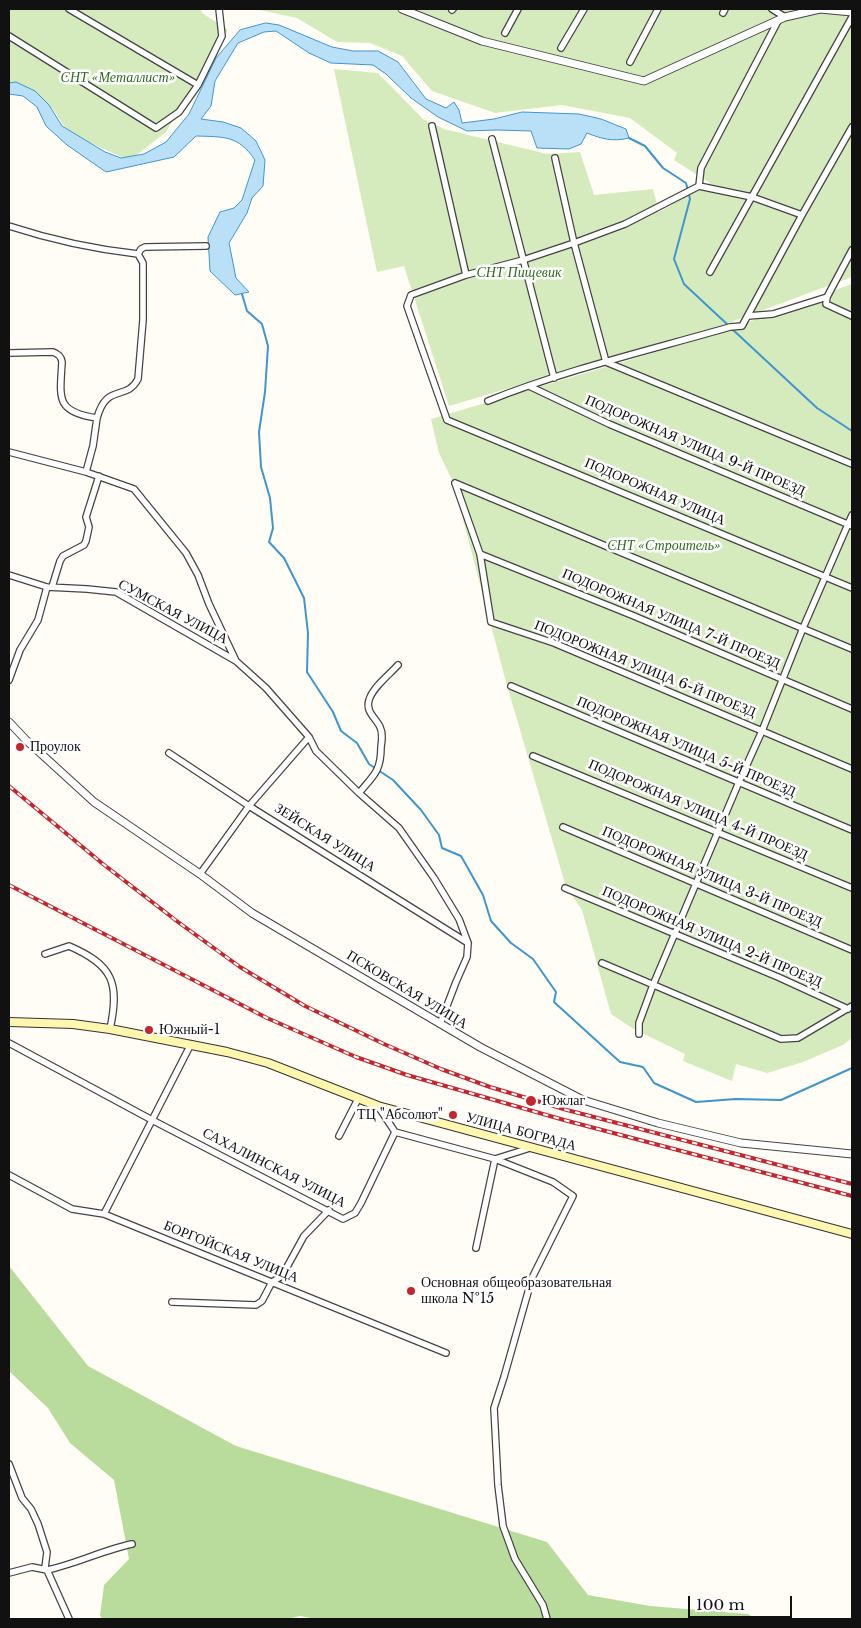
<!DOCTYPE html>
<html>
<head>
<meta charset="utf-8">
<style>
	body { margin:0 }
	#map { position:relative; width:861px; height:1628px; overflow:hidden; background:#fffdf5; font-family:"Libre Baskerville",serif }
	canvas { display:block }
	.frame { position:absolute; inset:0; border:10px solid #111; pointer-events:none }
	.scale { position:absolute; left:688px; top:1596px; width:104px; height:22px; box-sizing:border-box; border:2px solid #111; border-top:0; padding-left:6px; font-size:15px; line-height:18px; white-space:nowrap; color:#111; -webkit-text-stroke:4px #fff; paint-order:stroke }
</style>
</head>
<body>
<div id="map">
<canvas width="861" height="1628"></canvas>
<div class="frame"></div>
<div class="scale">100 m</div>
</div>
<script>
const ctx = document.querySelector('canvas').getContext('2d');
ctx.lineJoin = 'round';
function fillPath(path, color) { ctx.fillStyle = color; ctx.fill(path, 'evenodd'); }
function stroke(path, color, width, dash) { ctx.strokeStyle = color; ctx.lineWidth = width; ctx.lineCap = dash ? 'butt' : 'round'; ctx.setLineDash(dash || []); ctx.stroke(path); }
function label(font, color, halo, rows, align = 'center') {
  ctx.font = font + ' "Libre Baskerville",serif'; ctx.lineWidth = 5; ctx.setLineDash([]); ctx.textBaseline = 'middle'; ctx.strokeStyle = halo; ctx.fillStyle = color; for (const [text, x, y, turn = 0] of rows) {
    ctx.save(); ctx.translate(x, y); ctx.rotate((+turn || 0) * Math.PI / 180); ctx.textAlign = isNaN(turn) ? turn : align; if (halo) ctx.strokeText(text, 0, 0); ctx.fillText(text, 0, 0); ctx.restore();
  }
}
fillPath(new Path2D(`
	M 9,9 L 201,9 L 202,13 L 228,30 L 166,132 L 139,153 L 128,160 L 69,133 L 52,108 L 25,88 L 9,85 Z
	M 255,9 L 852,9 L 852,277 L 720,326 L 449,406 L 404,266 L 377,272 L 334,69 L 378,73 L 423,119 L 444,129 L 547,154 L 580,152 L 594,195 L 653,189 L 659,212 L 710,183 L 674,160 L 677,153 L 630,118 L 562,105 L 495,113 L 432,91 L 402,56 L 370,43 L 337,42 L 297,18 Z
	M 852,284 L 852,1038 L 843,1045 L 803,1062 L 767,1073 L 736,1064 L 732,1081 L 683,1061 L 685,1054 L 632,1028 L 611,1014 L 582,910 L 566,887 L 506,682 L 453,482 L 439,453 L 431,419 L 713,335 Z`), '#d5ebbd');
fillPath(new Path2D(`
	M 9,1266 L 88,1366 L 236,1446 L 547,1542 L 588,1595 L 650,1606 L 748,1614 L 756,1619 L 316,1619 L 300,1616 L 288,1619 L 103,1619 L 100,1616 L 104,1585 L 129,1559 L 114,1480 L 70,1443 L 48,1408 L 9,1371 Z`), '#b9dc9c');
const water = new Path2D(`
	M 266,23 L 279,25 L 332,47 L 353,51 L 378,51 L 398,62 L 426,99 L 446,108 L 454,102 L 459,110 L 462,123 L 494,119 L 522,112 L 579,114 L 601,119 L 626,129 L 629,138 C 613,142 602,139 587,133 L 581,144 L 569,149 L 537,148 L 531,131 L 497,130 L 467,131 L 438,117 L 411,98 L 386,74 L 373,65 L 331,63 L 309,53 L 276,31 L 264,32 L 238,43 L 215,81 L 211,106 L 201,119 L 223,122 L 241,128 L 256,141 L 265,160 L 263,186 L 252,198 L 247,213 L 229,243 L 236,278 L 249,292 L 235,295 L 210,271 L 208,237 L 220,212 L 234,208 L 242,200 L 255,160 C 238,135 224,137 196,136 L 174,157 L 106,172 L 67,145 L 46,126 L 37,107 L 23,96 L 9,94 L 9,83 L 16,82 L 35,91 L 49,105 L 62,126 L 105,152 L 121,158 L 144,154 L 166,142 L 189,114 L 216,58 L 240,30 Z`);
fillPath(water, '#b9e0f7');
stroke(water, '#3f96cf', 1);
stroke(new Path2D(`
	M 629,138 L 645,146 L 663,168 L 686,183 L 690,199 L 674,259 L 684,284 L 728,325
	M 242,294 L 247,311 L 262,324 L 268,346 L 265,392 L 259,432 L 261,467 L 270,498 L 273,528 L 269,542 L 284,558 L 304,598 L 308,633 L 307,672 L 333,712 L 341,731 L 357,743 L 369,764 L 393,780 L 421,810 L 439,835 L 442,848 L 461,856 L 483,895 L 491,921 L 511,943 L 533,959 L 556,992 L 554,1002 L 620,1062 L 643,1067 L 654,1083 L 696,1102 L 736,1099 L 781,1100 L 852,1068
	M 731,328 L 817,408 L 852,431`), '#3f96cf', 2);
const minor = new Path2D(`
	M 69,9 L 198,85
	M 772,9 L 785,17
	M 452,10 L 453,9
	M 723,13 L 725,9
	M 778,21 L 701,168 L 699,186 L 625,224 L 574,243 L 523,260 L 466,275 L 411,295 L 407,306 L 447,420 L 852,588
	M 505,33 L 518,9
	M 9,36 L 156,128 L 179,112 L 198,85 L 222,36 L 219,9
	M 561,48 L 584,9
	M 630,62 L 658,9
	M 432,126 L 466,275
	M 492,139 L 554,378
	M 555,158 L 574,243 L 606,362 L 852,464
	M 802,215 L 852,127
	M 9,226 C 52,240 93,249 138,254 L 141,249 L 145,247 L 206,246
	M 852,250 L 827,297 L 826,304 L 852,316
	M 710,272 L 852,17
	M 748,316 L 773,314 L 827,297
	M 9,353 L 53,352 C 58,354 61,356 62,362 C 60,398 55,412 97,418 C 107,382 126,402 138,379 L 143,320 L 143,263 L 138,254
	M 529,386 L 609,424 L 852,526
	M 488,401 C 565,370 650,350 730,327 L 742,326 L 802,215 L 752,197 L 699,186
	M 9,452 L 86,472 L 134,489 L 186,553 L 198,575 L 209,604 L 236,661
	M 86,472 L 93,446 L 97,418
	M 455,483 L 480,554 L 491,622 L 554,643 L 852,769
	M 455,483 L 852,649
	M 480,554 L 634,616 L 852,709
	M 9,575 L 47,587 L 87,589 L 116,592 L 236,661 L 266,688 L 309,737 L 316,751 L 359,793 L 399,828 L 434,878 L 459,919 L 468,943 L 467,957 L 456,982 L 440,1024
	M 52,587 L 60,561 L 63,556 L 84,545 L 86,541 L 89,527 L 86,517 L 99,476
	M 9,680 L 20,650 L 38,620 L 47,587
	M 511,686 L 852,830
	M 169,753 L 249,806 L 468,943
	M 533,756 L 852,888
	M 359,793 C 374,775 381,771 381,747 C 382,740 383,733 380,727 C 377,719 365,712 369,700 C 373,687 389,675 398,665
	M 563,827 L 852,950
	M 200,874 L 249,806 L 309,737
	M 565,888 L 778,977 L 848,1009
	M 45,954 L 69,946 C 113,965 120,983 110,1029
	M 602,963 L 781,1039 L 798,1038 L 852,1006
	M 639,1034 L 639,1023 L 653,985 L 739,782 L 762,731 L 803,628 L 852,515
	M 9,1043 L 152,1120 L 343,1219 L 355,1213 L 361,1203 L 395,1132 L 495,1159 L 476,1248
	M 378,1106 L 395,1132
	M 339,1136 L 358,1099
	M 530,1148 L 495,1159 L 553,1182 L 573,1196 L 532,1278 L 504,1377 L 494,1408 L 498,1485 L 503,1526 L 515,1559 L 543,1605 L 547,1619
	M 9,1175 L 72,1209 L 104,1214 L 446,1353
	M 104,1214 L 191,1044
	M 172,1302 L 256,1305 L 262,1301 L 272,1282 L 282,1276 L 304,1236 L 329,1210
	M 9,1464 L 22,1498 L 31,1509 L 38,1524 L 47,1552 L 45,1568
	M 47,1570 C 76,1564 103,1550 132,1544
	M 9,1573 L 32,1567 L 47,1570 L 69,1619`);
const tertiary = new Path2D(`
	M 402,9 L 482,41 L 644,81 L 785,17 L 820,9 L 852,12
	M 9,722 L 26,740 L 94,802 L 200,874 L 252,913 L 480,1047 L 583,1100 L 658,1123 L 741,1143 L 852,1154`);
const secondary = new Path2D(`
	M 9,1022 L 73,1024 L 110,1029 L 227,1052 L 268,1063 L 378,1106 L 852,1234`);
stroke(minor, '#444', 8);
stroke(tertiary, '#444', 9);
stroke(secondary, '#333', 10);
stroke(minor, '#fff', 5.5);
stroke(tertiary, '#fff', 7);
stroke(secondary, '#fff6b0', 8);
const rail = new Path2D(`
	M 9,786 L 103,864 L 178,922 L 240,967 L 305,1006 L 384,1044 L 441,1069 L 490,1087 L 567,1110 L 852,1184
	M 9,885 L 267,1018 L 356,1057 L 407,1075 L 564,1120 L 852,1196`);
stroke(rail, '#c4262e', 4);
stroke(rail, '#fff', 2, [5.5]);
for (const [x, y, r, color] of [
	[20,747,5,"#c4262e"],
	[149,1030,5,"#c4262e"],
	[531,1101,6,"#c4262e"],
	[453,1115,5,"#c4262e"],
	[411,1291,5,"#c4262e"]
]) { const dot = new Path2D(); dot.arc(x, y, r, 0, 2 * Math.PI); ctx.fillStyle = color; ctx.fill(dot); stroke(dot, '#fff', 2); }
label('italic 14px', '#2f6b1f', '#fff', [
	["СНТ «Металлист»",118,78],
	["СНТ Пищевик",519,273],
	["СНТ «Строитель»",664,546]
]);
label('14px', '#111', '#fff', [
	["ПОДОРОЖНАЯ УЛИЦА 9-Й ПРОЕЗД",695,446,23],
	["ПОДОРОЖНАЯ УЛИЦА",655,492,23],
	["СУМСКАЯ УЛИЦА",173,612,28],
	["ПОДОРОЖНАЯ УЛИЦА 7-Й ПРОЕЗД",671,619,23],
	["ПОДОРОЖНАЯ УЛИЦА 6-Й ПРОЕЗД",645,669,22],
	["ПОДОРОЖНАЯ УЛИЦА 5-Й ПРОЕЗД",686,747,23],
	["ПОДОРОЖНАЯ УЛИЦА 4-Й ПРОЕЗД",698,810,23],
	["ЗЕЙСКАЯ УЛИЦА",325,838,32],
	["ПОДОРОЖНАЯ УЛИЦА 3-Й ПРОЕЗД",712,877,23],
	["ПОДОРОЖНАЯ УЛИЦА 2-Й ПРОЕЗД",712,937,23],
	["ПСКОВСКАЯ УЛИЦА",407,990,31],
	["УЛИЦА БОГРАДА",521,1132,15],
	["САХАЛИНСКАЯ УЛИЦА",274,1168,27],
	["БОРГОЙСКАЯ УЛИЦА",231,1252,22]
]);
label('14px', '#111', '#fff', [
	["Проулок",30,747],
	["Южный-1",159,1030],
	["Южлаг",542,1101],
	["ТЦ \"Абсолют\"",443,1115,"right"],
	["Основная общеобразовательная",421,1283],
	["школа №15",421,1299]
], 'left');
</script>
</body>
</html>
